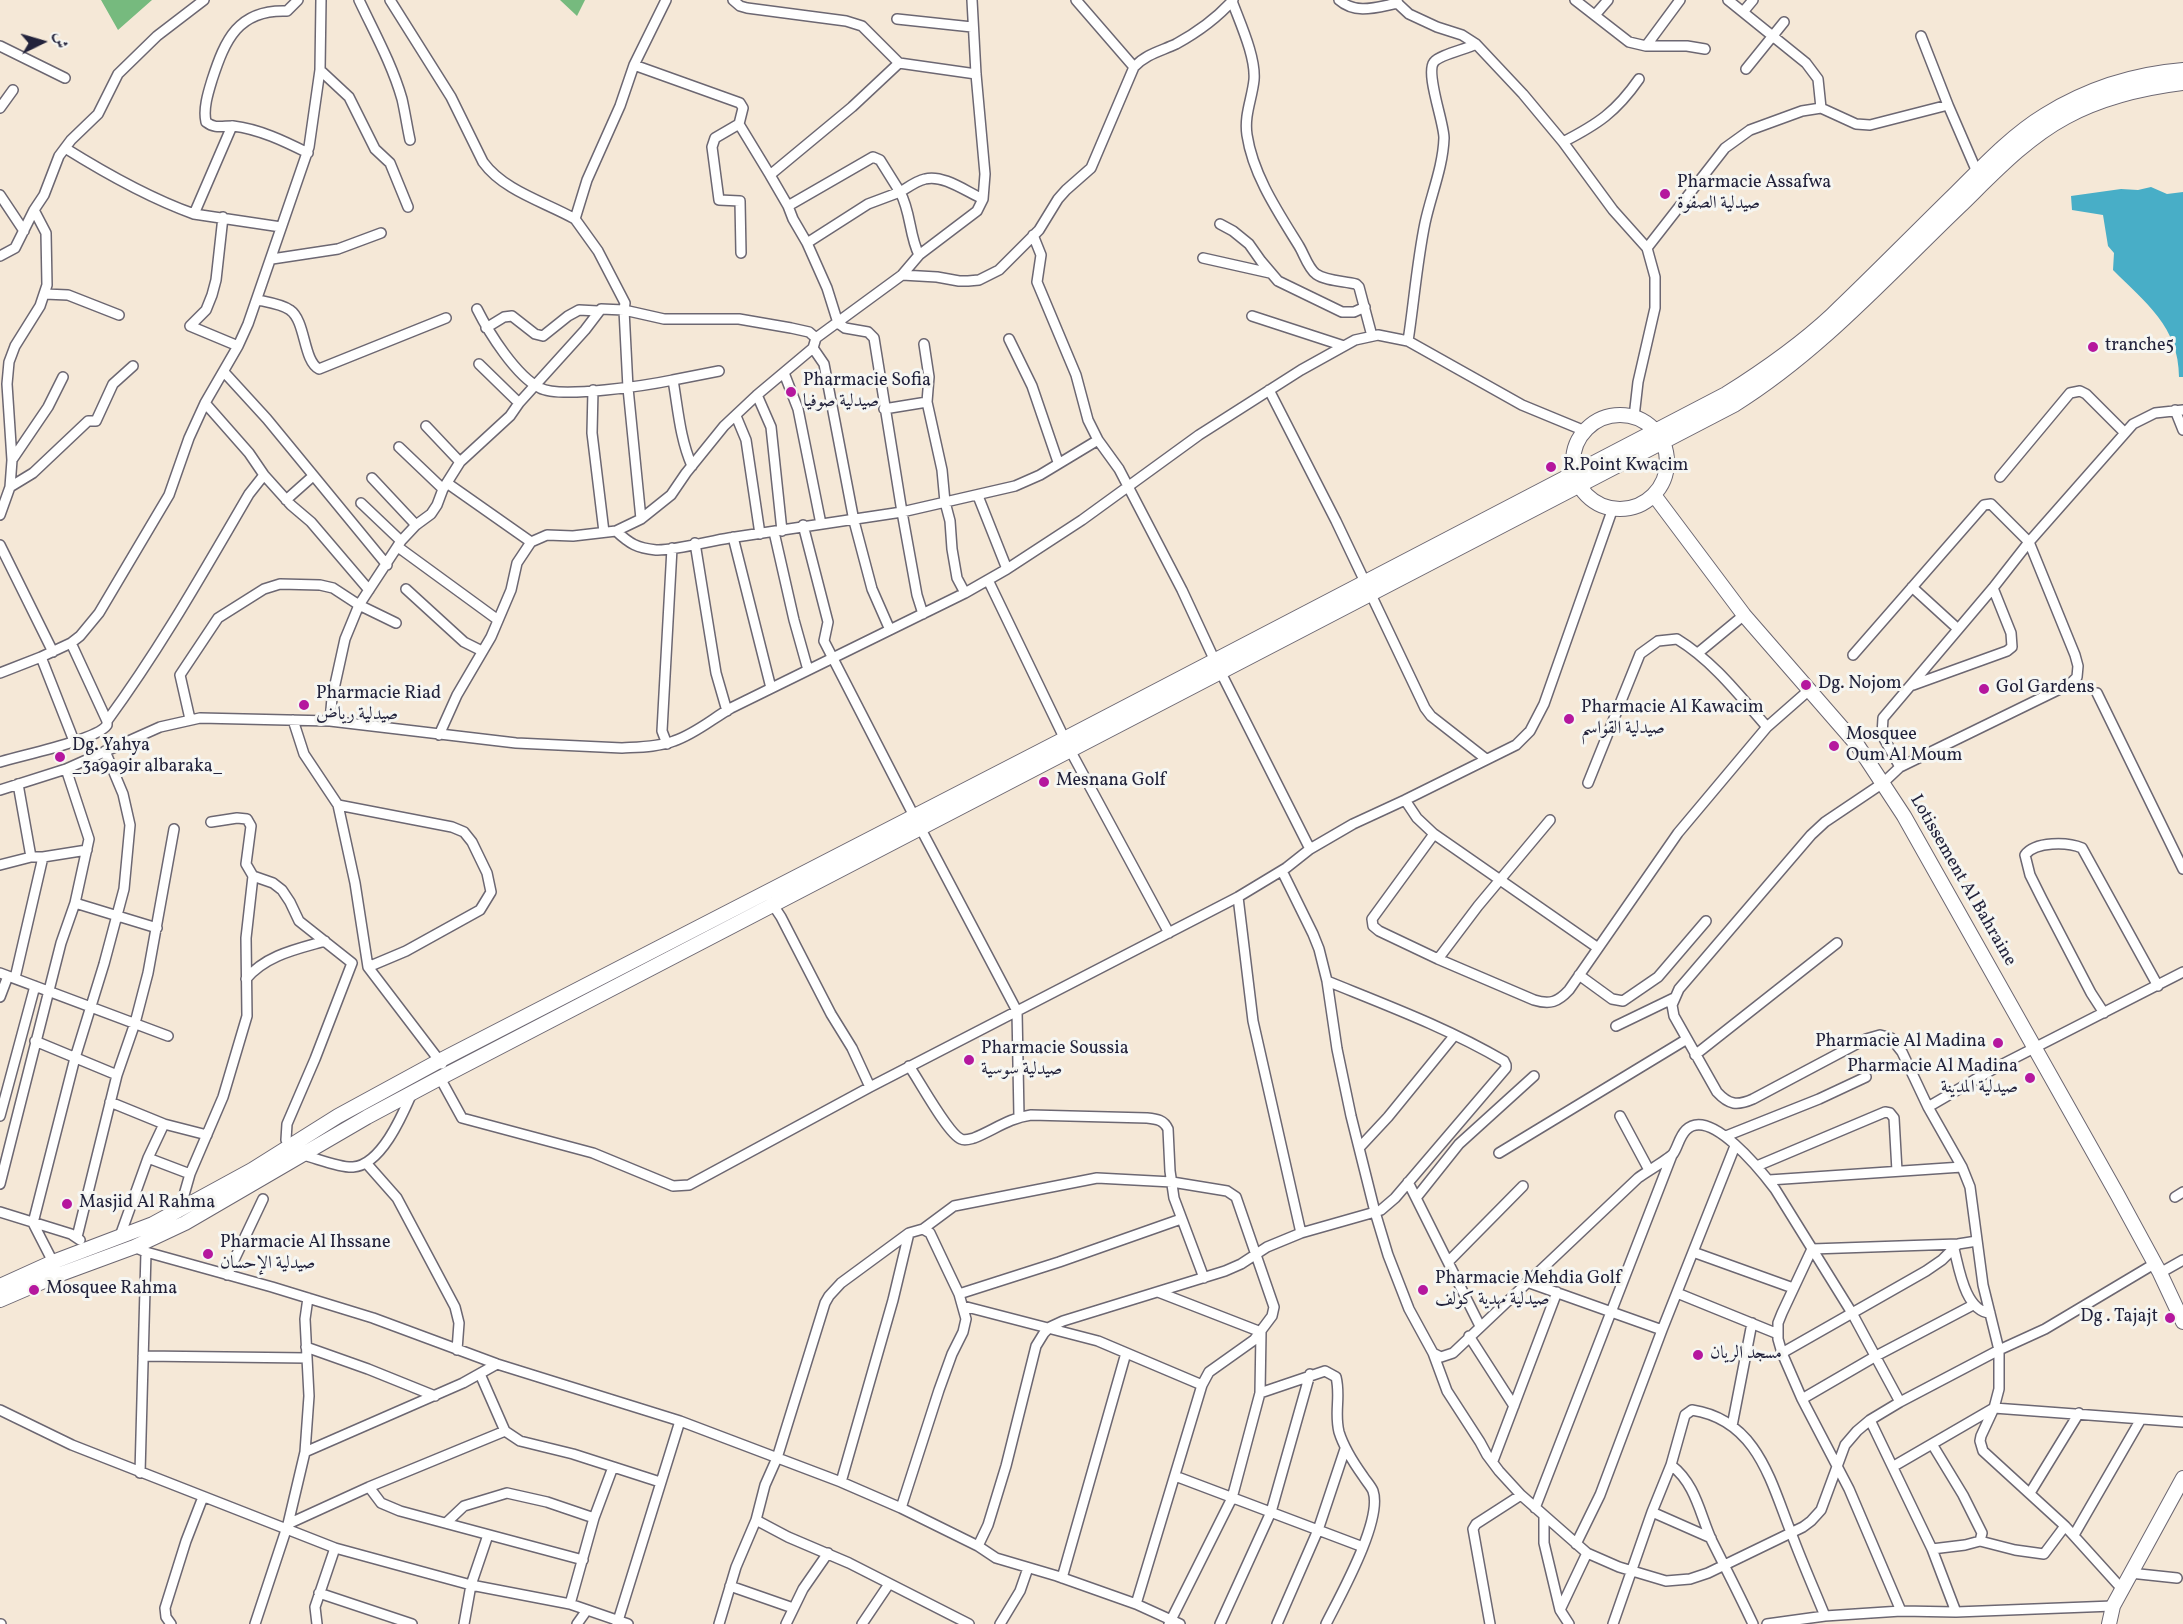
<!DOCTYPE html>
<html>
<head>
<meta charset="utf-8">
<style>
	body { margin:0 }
	#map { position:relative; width:2183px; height:1624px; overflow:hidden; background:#f5e8d7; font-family:Vollkorn,Amiri,serif }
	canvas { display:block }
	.north { position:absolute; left:12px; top:12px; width:60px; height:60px; -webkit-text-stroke:4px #f6f6f2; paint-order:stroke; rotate:85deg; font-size:16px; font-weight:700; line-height:24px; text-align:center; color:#22223b }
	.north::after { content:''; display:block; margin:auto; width:21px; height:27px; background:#22223b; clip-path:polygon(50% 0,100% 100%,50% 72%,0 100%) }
</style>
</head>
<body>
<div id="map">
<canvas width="2183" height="1624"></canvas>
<div class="north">ش</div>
</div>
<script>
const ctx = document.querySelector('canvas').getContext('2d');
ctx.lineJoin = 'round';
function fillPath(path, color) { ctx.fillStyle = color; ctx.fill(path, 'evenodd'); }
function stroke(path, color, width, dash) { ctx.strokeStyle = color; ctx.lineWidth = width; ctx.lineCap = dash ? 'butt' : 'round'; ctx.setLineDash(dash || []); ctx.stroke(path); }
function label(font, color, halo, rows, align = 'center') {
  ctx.font = font + ' Vollkorn,Amiri,serif'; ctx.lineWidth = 6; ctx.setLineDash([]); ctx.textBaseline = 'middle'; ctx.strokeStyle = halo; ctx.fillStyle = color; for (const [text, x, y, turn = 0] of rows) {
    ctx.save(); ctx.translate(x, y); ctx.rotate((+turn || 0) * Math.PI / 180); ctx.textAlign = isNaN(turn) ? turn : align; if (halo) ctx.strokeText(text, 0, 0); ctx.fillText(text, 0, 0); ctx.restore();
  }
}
fillPath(new Path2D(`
	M 101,0 L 152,0 L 118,30 Z
	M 560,0 L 585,0 L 577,16 Z`), '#76ba7e');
fillPath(new Path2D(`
	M 2151,187 L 2167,194 L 2183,192 L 2183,377 L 2179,377 C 2179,327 2145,302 2113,270 L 2114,253 L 2108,246 L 2103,215 L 2072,210 L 2071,196 L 2121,189 L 2138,190 Z`), '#48aec7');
const street = new Path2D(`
	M 298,0 L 287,11 C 238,9 225,40 212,80 C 208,93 203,109 206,122 C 215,129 222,126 233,126 C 259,129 284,141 308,153
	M 359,0 C 374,32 392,64 402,99 C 405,112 407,126 410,140
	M 390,0 L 451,97 L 483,162 C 504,191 545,202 575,219
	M 666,0 L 634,65 L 620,106 L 587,180 L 575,219 L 598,251 L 625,303 L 624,310 L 664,319 L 739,319 L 791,328 L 809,332 L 816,338
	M 733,0 L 740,6 L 747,8 L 846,21 L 862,26 L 899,63
	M 1076,0 L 1134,67
	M 1339,0 C 1356,15 1377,7 1398,3
	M 1394,0 L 1409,14 L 1437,27 L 1462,35 L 1476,44 L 1523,94 L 1563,142 L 1613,210 L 1647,248 L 1655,277 L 1655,308 L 1638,382 L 1634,417
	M 1575,0 L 1629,42 L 1646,46 L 1687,46 L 1705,49
	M 1728,0 L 1806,63 L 1818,79 L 1821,108
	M 1232,1 C 1240,23 1256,57 1254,80 C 1252,99 1244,115 1247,135 C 1253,175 1278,212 1299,246 C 1304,254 1308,268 1316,274 C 1326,281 1344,281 1356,284 L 1359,287 L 1372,336
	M 1743,12 L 1753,0
	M 1595,15 L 1608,0
	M 897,19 L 972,27
	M 1921,36 L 1948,105
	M 0,46 L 65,78
	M 1646,46 L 1680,0
	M 634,65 L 740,103 L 743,108 L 739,124 L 770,175
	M 1746,69 L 1784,22
	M 320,70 L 349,97 L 375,149 L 390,163 L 408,207
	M 0,108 L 13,90
	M 739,124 L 715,138 L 712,147 L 719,200 L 740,201 L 741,253
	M 1563,142 C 1598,124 1616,112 1639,79
	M 65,148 C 105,173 149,198 194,214 L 281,227
	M 0,195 L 24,231
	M 788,206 L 873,157 L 880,160 L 900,192 C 907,188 916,181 925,179 C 943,174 967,192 983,199
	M 194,214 L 232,126
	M 223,217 L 216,280 L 212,295 L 206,310 L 190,326 L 238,346
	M 1220,224 L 1233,231 L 1249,244 L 1261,261 L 1278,281 L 1342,312 L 1354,312 L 1365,307
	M 1033,235 L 1041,255 L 1037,282 L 1076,375 L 1088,420 L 1098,440 L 1119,469 L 1182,590 L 1215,661 L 1310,849
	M 1647,248 L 1725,148 L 1750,130 L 1802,111 L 1821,108 L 1856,124 L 1870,125 L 1948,105 L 1977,172
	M 919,255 C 909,235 911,212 900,192 L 868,204 L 807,243 L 793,219 L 788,206 L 770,175 L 852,107 L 899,63 L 976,74
	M 0,256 L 15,248 L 34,210 L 44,195 L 59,156 L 71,140 L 98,114 L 118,74 L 157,36 L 204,0
	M 1203,258 L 1270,273
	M 272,259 L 338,249 L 381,233
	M 902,275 L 937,277 L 959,281 L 968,281 L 979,280 L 999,270 L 1039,230 L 1058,199 L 1066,190 L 1091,168 L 1134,67 C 1146,54 1161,51 1176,44 C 1196,33 1218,17 1233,0
	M 45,294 L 68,295 L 119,315
	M 258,300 C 267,302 282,304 290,310 C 306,321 303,361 319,369 L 446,318
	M 477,309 C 489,333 516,376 540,388 C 560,399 649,385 673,380 C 678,409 680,439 692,466
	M 1252,316 L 1344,346
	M 486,328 L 504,317 L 512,316 L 535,334 L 543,336 L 568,316 L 579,310 L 598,311
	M 1009,339 L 1032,386 L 1058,462
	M 1408,341 C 1414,302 1417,262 1425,223 C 1431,195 1443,167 1444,138 C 1444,122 1425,73 1434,62 C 1439,55 1467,49 1476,44
	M 924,344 L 929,377 L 927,402 L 942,470 L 945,502 L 950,521 L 952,549 L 957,578 L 965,593
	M 813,348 L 824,364 L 854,521 L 872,589 L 890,630
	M 479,364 L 519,403
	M 224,372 L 267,419 L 387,565
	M 784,373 L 798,409 L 821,524
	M 673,380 L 719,371
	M 593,390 L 592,433 L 604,532
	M 1269,390 L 1336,521 L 1425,708 L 1431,716 L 1486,759
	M 757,395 L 771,427 L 782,531
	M 205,403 L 249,453 L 264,475 L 291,505 L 311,522 L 369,590
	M 884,409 L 927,402
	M 2175,410 L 2183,430
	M 736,416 L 746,440 L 760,534
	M 426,426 L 460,462
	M 399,447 L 443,489
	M 12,460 L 48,407 L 63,377
	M 2000,477 L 2070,393 L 2080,391 L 2086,394 L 2125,433
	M 372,478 L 416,525
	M 447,483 L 531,542
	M 10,487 L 33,473 L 88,421 L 96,421 L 113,384 L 133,366
	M 978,496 L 1007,569
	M 286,500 L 313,476
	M 361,503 L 401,541
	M 0,515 L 10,487 L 12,460 L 7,384 L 9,362 L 15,346 L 40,306 L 47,285 L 46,233 L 34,210
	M 803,525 L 828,622 L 824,641 L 914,816 L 1017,1011 L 1019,1117
	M 616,531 C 630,544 637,548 656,550 C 673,551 710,541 729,538 C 787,529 844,521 902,512 L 874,338 L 868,332 L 845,328 L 838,323 L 827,288 L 807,243
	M 774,532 L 794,620 L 808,670
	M 733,537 L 771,688
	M 695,543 L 716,673 L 727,711
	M 0,545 L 53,652
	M 398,547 L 498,620
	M 988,580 L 1070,750 L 1169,933
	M 1912,587 L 1958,629
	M 406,589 L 464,642 L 482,651
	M 923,614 L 917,595 L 902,512 L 1015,486 L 1040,475 L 1098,440
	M 71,643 L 107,721
	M 1698,653 L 1744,615
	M 1853,655 L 1984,505 L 1991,504 L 2029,542 L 2075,655 L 2078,666 L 2077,677 L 2070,684 L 1900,767
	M 41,657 L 74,741
	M 0,673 L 41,657 L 71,643 L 80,636 L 99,613 L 169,495 L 189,438 L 205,403 L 238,346 L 248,324 L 309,147 L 320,70 L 321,0
	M 1913,685 L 2007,651 L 2012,647 L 2011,633 L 1993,588
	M 2097,693 L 2183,869
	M 190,719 L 180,675 L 218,618 L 264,589 L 280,584 L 320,585 L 333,588 L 359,605 L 396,623
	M 293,720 L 304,754 L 338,805 L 355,883 L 368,967 L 442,1064
	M 330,721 L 332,698 L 345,639 L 359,605 L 401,541 L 416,525 L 431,514 L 437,505 L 443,489 L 460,462 L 510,416 L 519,403 L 585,330 L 601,309 L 624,310 L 628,388 L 641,519
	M 439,735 L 457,695 L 491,637 L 511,590 L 517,563 L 531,542 L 547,535 L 573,536 L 616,531 L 641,519 L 671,495 L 686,473 L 724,426 L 757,395 L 813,348 L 816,338 L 902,275 L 919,255 L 977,211 L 983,199 L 985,174 L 976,74 L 972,0
	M 667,744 L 662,731 L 672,548
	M 0,762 C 22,755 97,740 107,725 L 107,721 C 160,649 204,571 249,494 L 264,475
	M 1588,783 L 1640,654 L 1658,641 L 1677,639 C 1713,661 1739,695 1767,727
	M 18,784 L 31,857
	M 0,790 L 66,769 L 160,727 L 200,718 L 330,721 L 516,743 L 622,748 C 639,747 658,747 674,741 C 695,734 712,719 731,708 L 965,593 L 1007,569 L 1082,520 L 1199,435 L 1301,370 L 1355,340 L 1378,335 L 1408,341 L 1522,405 L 1585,431
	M 1405,800 L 1417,818 L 1434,834 L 1372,919 L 1373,926 L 1379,931 L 1438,959
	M 338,805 L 452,827 L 464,832 L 472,842 L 487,873 L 491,892 L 480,910 L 406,951 L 368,967
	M 1550,820 L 1478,906 L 1438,959 L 1534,1000 C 1550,1005 1558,1002 1569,990 L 1678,833 L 1767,727 L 1808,691
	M 1434,834 L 1598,948
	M 0,865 L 31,857 L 43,857 L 87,850
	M 1282,871 L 1313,934 L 1319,949 L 1327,981 L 1337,1049 L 1351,1116 L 1375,1212 L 1388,1255 L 1409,1309 L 1433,1353 L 1447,1391 L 1480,1442 L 1487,1455 L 1499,1471 L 1521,1495 L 1587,1553 L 1619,1567 L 1666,1581 L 1690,1579 L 1708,1573 L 1803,1527 L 1811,1521 L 1821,1510 L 1845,1445 L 1857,1431 L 1870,1420 L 1900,1402 L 1999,1350 L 2045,1329 L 2154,1264
	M 253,876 L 273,883 L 282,890 L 290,902 L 299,921 L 352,963 L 315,1059 L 287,1124 L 286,1140 L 294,1150
	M 1238,897 L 1253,1021 L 1301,1233
	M 771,902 L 781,917 L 831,1014 L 852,1048 L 870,1087
	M 75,903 L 157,928
	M 0,973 L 168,1036
	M 1579,975 L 1612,999 L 1623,1001 L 1658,977 L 1706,921
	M 15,978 L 43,857
	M 246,979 C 266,955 297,949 325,941
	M 0,997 L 8,976
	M 2104,1013 L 2091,993 L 2042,899 L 2030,875 L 2025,855 C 2035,841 2068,842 2082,848 L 2158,986
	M 1616,1026 L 1674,998
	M 35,1041 L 117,1075
	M 1695,1055 L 1837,943
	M 909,1066 C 919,1080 948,1134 961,1139 C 965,1141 970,1139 974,1138 C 994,1130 1009,1118 1031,1115 L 1147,1118 C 1157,1119 1164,1120 1168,1129 L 1170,1171 L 1174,1198 L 1204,1278
	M 440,1078 L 462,1118 L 593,1153 L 673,1186 L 689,1185 L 870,1087 L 1238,897 L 1286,868 L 1310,849 L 1353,824 L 1405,800 L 1516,745 L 1530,731 L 1544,704 L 1613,508
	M 110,1102 L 164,1124 L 207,1135
	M 1928,1107 L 1995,1068 L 2183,972
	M 0,1116 L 35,986
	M 1620,1116 L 1649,1170
	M 1726,1136 L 1819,1099 L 1866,1077
	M 1360,1147 L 1388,1117 L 1454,1036
	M 1499,1153 L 1687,1039
	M 303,1155 C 316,1158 340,1168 353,1167 C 381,1165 402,1116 412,1093
	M 148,1158 L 190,1174
	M 367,1164 L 397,1198 L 455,1307 L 459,1323 L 457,1350
	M 1757,1166 L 1885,1112 L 1890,1113 L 1894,1118 L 1897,1171
	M 1769,1180 L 1962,1167
	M 1408,1182 L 1480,1326
	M 0,1184 L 61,943 L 75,903 L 89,839 L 66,769
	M 2175,1197 L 2183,1192
	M 1416,1198 L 1459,1144 L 1534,1076
	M 180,1209 L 190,1174 L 223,1097 L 247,1016 L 246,938 L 253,876 L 246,864 L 251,826 L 247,819 L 237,818 L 211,822
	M 0,1212 L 71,1234 L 80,1240
	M 923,1229 L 954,1206 L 1097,1178 L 1172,1182 L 1227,1191 L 1236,1197 L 1274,1307 L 1272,1316 L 1254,1340 L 1209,1372 L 1202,1385 L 1136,1604
	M 120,1236 L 148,1158 L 164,1124
	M 77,1237 L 117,1075 L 135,1023 L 148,973 L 174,829
	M 134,1247 L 146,1252 L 272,1287 L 373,1318 L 497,1364 L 680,1421 L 841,1482 L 901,1508 L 978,1546 L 996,1558 L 1057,1576 L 1136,1604 L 1180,1624
	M 1954,1249 C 1959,1268 1965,1311 1990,1313
	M 1693,1252 L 1793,1288
	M 1448,1262 L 1523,1186
	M 2160,1273 L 2183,1260
	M 58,1275 L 53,1262 L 33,1223 L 75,1058 L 104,964 L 124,889 L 130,825 L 123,794 L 105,751
	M 227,1275 L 263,1199
	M 1527,1282 L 1662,1330
	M 1158,1292 L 1261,1332 L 1260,1393
	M 1677,1293 L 1778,1334
	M 959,1294 L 1059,1262 L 1181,1219
	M 963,1306 L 1098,1341 L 1202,1385
	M 1469,1336 L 1514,1406
	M 306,1347 L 368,1369 L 435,1396
	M 1433,1353 L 1441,1357 L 1453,1353 L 1638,1178 C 1646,1172 1667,1160 1673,1154 C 1678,1147 1679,1137 1686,1130 C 1710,1106 1762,1172 1775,1189 L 1852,1313 L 1900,1402
	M 1782,1353 L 1926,1271 L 1942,1260 L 1958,1244
	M 143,1356 L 307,1358
	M 480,1374 L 505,1431 L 520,1441 L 573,1454 L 660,1482
	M 1802,1399 L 1876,1356 L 1973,1305
	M 0,1410 L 72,1445 L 335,1548 L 471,1585 L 570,1604 L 628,1624
	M 1870,1420 L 1932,1549 L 1956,1612
	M 1732,1426 L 1752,1323
	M 1932,1444 L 1963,1495 L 1982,1533 L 1980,1541 L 1965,1545 L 1932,1549
	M 305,1452 L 463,1383 L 497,1364
	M 1493,1461 L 1557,1292
	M 1671,1465 C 1696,1484 1700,1515 1712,1541 C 1726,1569 1740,1596 1753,1624
	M 1894,1466 L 1994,1408 L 2183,1422
	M 140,1473 L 146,1252
	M 1175,1476 L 1363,1547
	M 841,1482 L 893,1300 L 909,1233
	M 369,1487 L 381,1503 L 400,1511 L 583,1560
	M 2030,1493 L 2079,1413
	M 1535,1508 L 1672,1155
	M 1652,1512 L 1711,1538
	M 1544,1516 L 1544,1543 L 1560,1610
	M 756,1520 L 788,1537 L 849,1563 L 969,1624
	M 446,1523 L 464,1506 L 507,1493 L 547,1502 L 594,1518
	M 288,1524 L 369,1487 L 505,1431
	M 2074,1535 L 2141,1419
	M 1980,1541 L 2015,1550 L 2044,1554 L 2065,1526
	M 1576,1544 L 1600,1495 L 1662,1330 L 1735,1146
	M 978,1546 L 988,1525 L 1006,1466 L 1036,1346 L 1044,1333 L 1050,1327 L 1063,1321 L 1225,1271 L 1241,1264 L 1267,1247 L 1301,1233 L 1375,1212 L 1381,1210 L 1395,1198 L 1506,1068 L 1506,1065 L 1504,1061 C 1448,1028 1386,1005 1327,981
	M 2130,1573 L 2177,1578
	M 1062,1578 L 1126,1353
	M 730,1586 L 793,1608
	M 2122,1589 L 2065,1526 L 1983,1451 L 1980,1441 L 1981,1436 L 1994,1408 L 1999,1389 L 1999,1350 L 1983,1285 L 1970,1187 L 1962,1167 L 1928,1107 L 1902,1052 L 1891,1038 L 1880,1035 L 1866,1039 L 1753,1099 C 1737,1106 1729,1105 1717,1092 L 1674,1016 L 1672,1005 L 1679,989 L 1811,835 L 1825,822 L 1883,783 L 1900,767 L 1882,735 L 1883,718 L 1993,588 L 2029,542 L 2133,424 L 2155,413 L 2183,410
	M 319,1593 L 412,1624
	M 570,1604 L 594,1518 L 613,1467
	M 1901,1611 L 1849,1489 L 1802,1399 L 1782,1353 L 1778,1339 L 1778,1323 L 1782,1313 L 1812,1249 L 1958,1244 L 1977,1241
	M 0,1624 L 1,1624
	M 171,1624 L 166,1617 L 165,1608 L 186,1541 L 203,1497
	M 255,1624 L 288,1524 L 305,1452 L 309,1396 L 305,1319 L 308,1298
	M 317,1624 L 315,1607 L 335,1548
	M 464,1624 L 471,1585 L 488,1535
	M 577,1624 L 587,1610
	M 617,1624 L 680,1421
	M 719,1624 L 736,1567 L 756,1520 L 765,1485 L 777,1458 L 825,1303 L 829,1296 L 841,1283 L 909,1233 L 923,1229 L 930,1233 L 948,1271 L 959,1294 L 966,1319 L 963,1332 L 952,1354 L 939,1390 L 901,1508
	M 786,1624 L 803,1589 L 828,1553
	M 862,1624 L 889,1584
	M 1000,1624 L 1020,1591 L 1028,1568
	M 1169,1624 L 1232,1498 L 1260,1393 L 1325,1371 L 1336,1377 C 1341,1397 1334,1412 1339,1432 C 1344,1448 1353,1462 1363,1476 C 1366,1481 1371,1486 1373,1491 C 1383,1520 1340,1596 1326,1624
	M 1220,1624 L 1271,1512 L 1310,1374
	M 1277,1624 L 1318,1530 L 1345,1449
	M 1490,1624 L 1473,1529 L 1476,1524 L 1521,1495
	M 1569,1624 L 1560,1610 L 1587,1553
	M 1613,1624 L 1652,1512 L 1671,1465 L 1685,1415 L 1692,1410 C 1758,1420 1771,1483 1792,1535 C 1802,1562 1814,1589 1825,1616
	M 1767,1624 L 1825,1616 L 1901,1611 L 1956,1612 L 2113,1606`);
const secondary = new Path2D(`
	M1573 462a47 47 0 1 1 94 0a47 47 0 1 1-94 0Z
	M 1654,495 L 1744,615 L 1858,746 L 1904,816 L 2117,1194 L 2160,1273 L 2183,1322
	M 0,1286 L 53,1262 L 153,1224 L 252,1170 L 338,1116 L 439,1061 L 1064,739 L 1726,394 C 1764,370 1800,345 1832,315 C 1874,275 1915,233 1956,193 C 1983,166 2012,135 2045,115 C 2087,89 2134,74 2183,70
	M 0,1300 L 58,1275 L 134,1247 L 185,1223 L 367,1117 L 440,1078 L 1734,405 C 1819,352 1887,276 1959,207 C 1992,175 2025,139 2066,117 C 2103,97 2142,88 2183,83
	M 2109,1624 L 2113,1606 L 2183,1478`);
stroke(street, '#6c6772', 12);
stroke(secondary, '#6c6772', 16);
stroke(street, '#fff', 9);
stroke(secondary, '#fff', 14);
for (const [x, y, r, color] of [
	[1665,194,6,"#b5179e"],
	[2093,347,6,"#b5179e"],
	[791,392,6,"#b5179e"],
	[1551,467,6,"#b5179e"],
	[1806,685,6,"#b5179e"],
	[1984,689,6,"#b5179e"],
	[304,705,6,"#b5179e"],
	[1569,719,6,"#b5179e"],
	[1834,746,6,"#b5179e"],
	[60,757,6,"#b5179e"],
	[1044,782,6,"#b5179e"],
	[1998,1043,6,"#b5179e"],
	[969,1060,6,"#b5179e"],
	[2030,1078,6,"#b5179e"],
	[67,1204,6,"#b5179e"],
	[208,1254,6,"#b5179e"],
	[34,1290,6,"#b5179e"],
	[1423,1290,6,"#b5179e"],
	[2170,1318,6,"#b5179e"],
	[1698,1355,6,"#b5179e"]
]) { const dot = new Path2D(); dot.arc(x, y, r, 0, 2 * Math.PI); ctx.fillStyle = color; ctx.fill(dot); stroke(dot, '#f6f6f2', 2); }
label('18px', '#22223b', '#f6f6f2', [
	["Pharmacie Assafwa",1677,184],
	["صيدلية الصفوة",1677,205],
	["tranche5",2105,347],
	["Pharmacie Sofia",803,382],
	["صيدلية صوفيا",803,403],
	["R.Point Kwacim",1563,467],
	["Dg. Nojom",1818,685],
	["Gol Gardens",1996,689],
	["Pharmacie Riad",316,695],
	["صيدلية رياض",316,716],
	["Pharmacie Al Kawacim",1581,709],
	["صيدلية القواسم",1581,730],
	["Mosquee",1846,736],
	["Oum Al Moum",1846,757],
	["Dg. Yahya",72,747],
	["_3a9a9ir albaraka_",72,768],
	["Mesnana Golf",1056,782],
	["Pharmacie Al Madina",1986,1043,"right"],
	["Pharmacie Soussia",981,1050],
	["صيدلية سوسية",981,1071],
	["Pharmacie Al Madina",2018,1068,"right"],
	["صيدلية المدينة",2018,1089,"right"],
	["Masjid Al Rahma",79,1204],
	["Pharmacie Al Ihssane",220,1244],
	["صيدلية الإحسان",220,1265],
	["Pharmacie Mehdia Golf",1435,1280],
	["صيدلية مهدية كولف",1435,1301],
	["Mosquee Rahma",46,1290],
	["Dg . Tajajt",2158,1318,"right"],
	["مسجد الريان",1710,1355]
], 'left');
label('18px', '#22223b', '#f6f6f2', [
	["Lotissement Al Bahraine",1962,881,60]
]);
</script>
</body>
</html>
